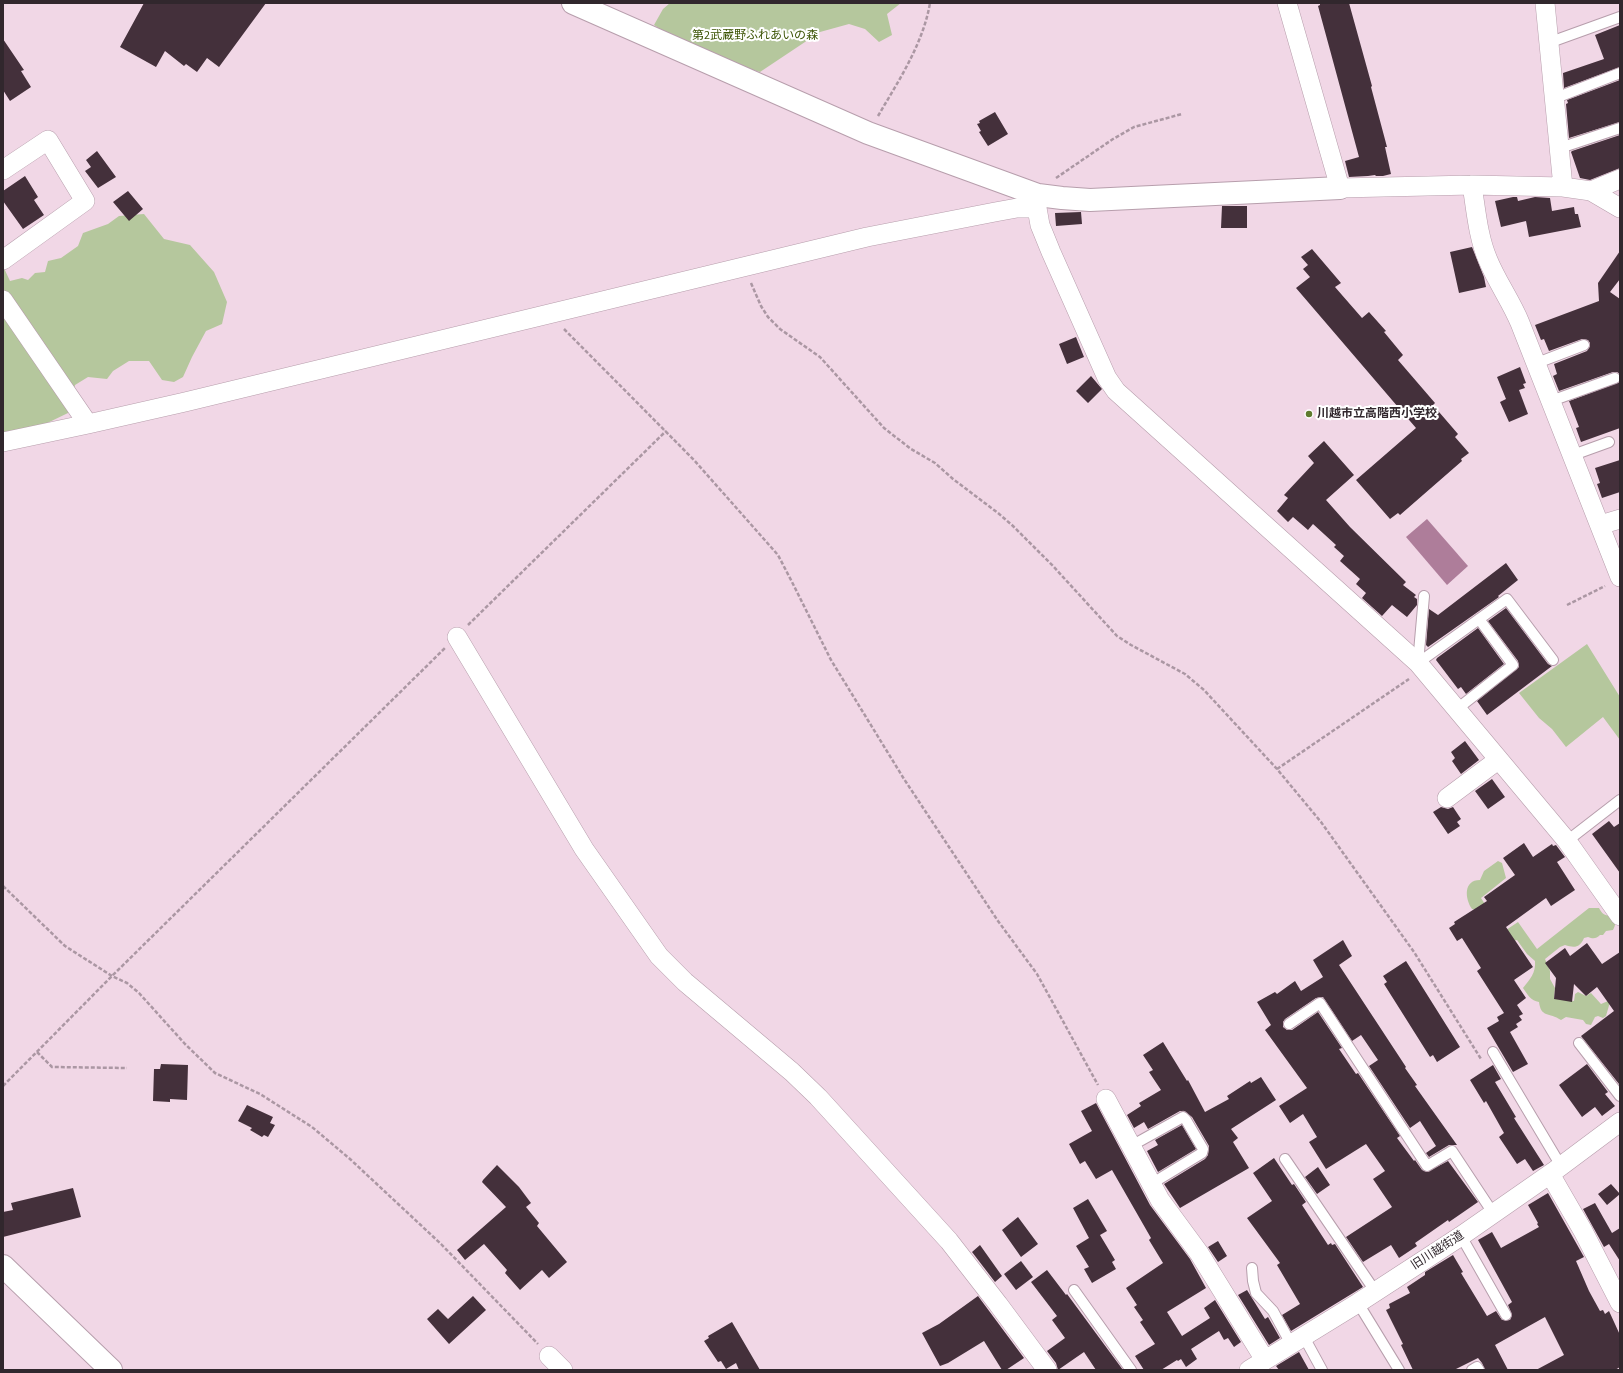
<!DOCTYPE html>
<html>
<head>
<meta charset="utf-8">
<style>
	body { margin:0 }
	#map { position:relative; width:1623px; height:1373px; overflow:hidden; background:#f1d7e6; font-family:"Source Sans 3",sans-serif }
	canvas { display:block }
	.frame { position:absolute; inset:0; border:4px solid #31272d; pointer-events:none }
</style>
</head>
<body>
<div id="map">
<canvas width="1623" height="1373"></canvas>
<div class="frame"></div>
</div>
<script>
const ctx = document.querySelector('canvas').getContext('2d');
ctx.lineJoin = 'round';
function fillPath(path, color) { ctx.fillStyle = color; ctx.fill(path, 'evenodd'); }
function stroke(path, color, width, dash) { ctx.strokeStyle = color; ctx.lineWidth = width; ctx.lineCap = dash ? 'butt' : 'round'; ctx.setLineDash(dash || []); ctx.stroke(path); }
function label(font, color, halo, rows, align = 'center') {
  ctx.font = font + ' "Source Sans 3","Noto Sans JP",sans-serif'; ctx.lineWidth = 4; ctx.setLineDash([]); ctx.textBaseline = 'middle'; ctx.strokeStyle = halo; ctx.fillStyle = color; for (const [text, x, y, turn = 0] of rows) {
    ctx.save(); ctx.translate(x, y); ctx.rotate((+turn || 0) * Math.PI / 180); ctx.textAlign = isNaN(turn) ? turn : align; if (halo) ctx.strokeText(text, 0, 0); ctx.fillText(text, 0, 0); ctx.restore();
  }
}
fillPath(new Path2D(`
	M 670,3 L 901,3 L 887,14 L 892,35 L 879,42 L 865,29 L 849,24 L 820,32 L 760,72 L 729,63 L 684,45 L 654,25 L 663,9 Z
	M 144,214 L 164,239 L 190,245 L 214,272 L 227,302 L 222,324 L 206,331 L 192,357 L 183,377 L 174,382 L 162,380 L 149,361 L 129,361 L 113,371 L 107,379 L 88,377 L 75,385 L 68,413 L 39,427 L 3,433 L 3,266 L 10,281 L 22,278 L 28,280 L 35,273 L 45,272 L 48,261 L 61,258 L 78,246 L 83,233 L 108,224 L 119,216 Z
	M 1587,644 L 1620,697 L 1620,740 L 1603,717 L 1566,747 L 1552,729 L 1539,718 L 1519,693 Z
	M 1498,861 L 1502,863 L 1506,878 L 1481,898 L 1503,932 L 1518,922 L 1537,949 L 1589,908 L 1599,908 C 1602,914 1605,916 1612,916 C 1616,922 1616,924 1613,930 L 1606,931 L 1603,935 L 1600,935 C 1596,939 1593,939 1588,937 L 1584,938 C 1580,948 1574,948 1565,945 L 1560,947 L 1545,959 L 1550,971 L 1550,979 L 1555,988 L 1554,998 L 1574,1001 L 1575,994 L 1578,992 L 1586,996 L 1591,993 L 1601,1004 L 1608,1001 L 1610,1002 L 1606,1016 L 1603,1018 L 1598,1016 L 1595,1017 L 1591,1025 L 1586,1024 L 1583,1020 L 1566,1017 L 1561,1020 C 1549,1012 1541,1018 1539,1002 C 1531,1001 1527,994 1523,988 C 1530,979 1536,973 1535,961 L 1527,954 L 1517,940 L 1510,942 L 1478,910 L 1472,909 C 1465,899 1463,880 1480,880 L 1484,871 Z`), '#b5c79d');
fillPath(new Path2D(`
	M 1427,519 L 1468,566 L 1447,585 L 1406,537 Z`), '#ae7d9a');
fillPath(new Path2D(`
	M 144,3 L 266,3 L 219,67 L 207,58 L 197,72 L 186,64 L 184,66 L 165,51 L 156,67 L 120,47 Z
	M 1320,3 L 1349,3 L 1372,86 L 1371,87 L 1387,147 L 1385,147 L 1391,174 L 1383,176 L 1376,176 L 1375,175 L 1368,176 L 1349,177 L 1345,161 L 1359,157 L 1330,50 L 1318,6 L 1320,5 Z
	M 1620,25 L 1620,67 L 1564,88 L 1563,73 L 1604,59 L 1595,35 Z
	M 3,39 L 24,70 L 21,71 L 31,87 L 10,101 L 3,90 Z
	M 1620,80 L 1620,122 L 1569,138 L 1566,104 L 1568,103 L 1567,100 Z
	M 995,112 L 1008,134 L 988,146 L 979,132 L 981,131 L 977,124 L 980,123 L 979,121 Z
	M 1620,135 L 1620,168 L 1590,180 L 1580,178 L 1571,152 L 1572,151 Z
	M 97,151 L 116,177 L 98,188 L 85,171 L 91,167 L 86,160 Z
	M 25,176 L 38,197 L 34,200 L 44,215 L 23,229 L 3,201 L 3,191 Z
	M 128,191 L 143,209 L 129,221 L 113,202 Z
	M 1513,197 L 1517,197 L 1518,201 L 1535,197 L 1550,198 L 1552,211 L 1574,207 L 1575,214 L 1578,214 L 1581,227 L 1529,237 L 1526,221 L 1501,227 L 1495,201 Z
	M 1222,206 L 1247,206 L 1247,228 L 1221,228 Z
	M 1081,212 L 1082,224 L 1056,226 L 1055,213 Z
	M 1472,247 L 1484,277 L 1486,287 L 1459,293 L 1450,252 Z
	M 1312,249 L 1341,283 L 1335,287 L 1362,318 L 1369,312 L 1386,331 L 1384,332 L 1403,355 L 1398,360 L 1435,403 L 1433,405 L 1458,434 L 1455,437 L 1469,453 L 1461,459 L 1462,461 L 1400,515 L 1398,513 L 1390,519 L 1356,480 L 1416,428 L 1296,288 L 1310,277 L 1303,269 L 1308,265 L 1301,257 Z
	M 1620,251 L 1620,279 L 1610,292 L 1620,299 L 1620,374 L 1617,372 L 1613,372 L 1559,391 L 1553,376 L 1557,374 L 1554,364 L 1587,351 L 1590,346 L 1590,343 L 1588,340 L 1582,339 L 1549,351 L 1544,339 L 1541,340 L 1535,325 L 1599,301 L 1598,283 Z
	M 1076,337 L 1084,357 L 1067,364 L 1059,344 Z
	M 1520,367 L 1526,383 L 1523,384 L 1525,388 L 1519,390 L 1528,414 L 1509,422 L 1500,402 L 1506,399 L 1497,377 Z
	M 1091,376 L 1102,389 L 1088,403 L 1076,391 Z
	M 1620,382 L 1620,428 L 1581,442 L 1576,428 L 1579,427 L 1569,401 Z
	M 1324,441 L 1354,475 L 1326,500 L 1350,527 L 1406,582 L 1403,585 L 1416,595 L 1414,597 L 1417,599 L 1417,605 L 1407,617 L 1392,605 L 1382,616 L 1362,598 L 1366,593 L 1356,584 L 1360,579 L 1340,561 L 1344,556 L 1334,547 L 1336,545 L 1313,524 L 1308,530 L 1293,517 L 1288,522 L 1277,511 L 1288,498 L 1284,495 L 1314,463 L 1308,456 Z
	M 1620,460 L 1620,492 L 1602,498 L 1597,484 L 1600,483 L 1595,468 Z
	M 1506,563 L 1518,580 L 1498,596 L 1499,597 L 1428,647 L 1426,645 L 1429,609 L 1438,615 Z
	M 1506,608 L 1548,664 L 1552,666 L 1487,715 L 1477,701 L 1519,667 L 1518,661 L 1488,621 Z
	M 1478,628 L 1504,664 L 1466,694 L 1461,687 L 1458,689 L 1436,660 L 1437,658 Z
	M 1465,741 L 1479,760 L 1461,774 L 1452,761 L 1455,758 L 1451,752 Z
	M 1492,779 L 1505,797 L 1488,809 L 1475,791 Z
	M 1441,807 L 1448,809 L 1453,807 L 1461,819 L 1457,822 L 1460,826 L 1448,834 L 1433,812 Z
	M 1609,821 L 1614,827 L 1620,823 L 1620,873 L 1592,834 Z
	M 1524,843 L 1533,857 L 1552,844 L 1553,846 L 1556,845 L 1565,857 L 1557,862 L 1575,890 L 1551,906 L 1546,898 L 1506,927 L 1533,967 L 1514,980 L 1526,998 L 1517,1005 L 1523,1014 L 1519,1016 L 1522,1020 L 1516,1024 L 1518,1027 L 1510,1032 L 1528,1064 L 1513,1072 L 1487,1028 L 1499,1021 L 1497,1017 L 1504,1013 L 1477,971 L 1481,968 L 1462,938 L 1457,941 L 1449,928 L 1455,924 L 1454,922 L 1487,901 L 1484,897 L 1515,875 L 1503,858 Z
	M 1343,940 L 1352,956 L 1339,965 L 1406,1067 L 1405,1068 L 1417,1085 L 1415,1086 L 1457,1145 L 1449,1145 L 1429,1157 L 1426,1153 L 1436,1146 L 1420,1121 L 1410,1128 L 1369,1066 L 1378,1060 L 1361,1035 L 1352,1041 L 1323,997 L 1316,998 L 1285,1019 L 1283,1022 L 1283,1027 L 1287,1030 L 1292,1030 L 1318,1012 L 1342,1048 L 1339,1049 L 1356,1074 L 1358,1073 L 1400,1136 L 1397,1138 L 1414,1161 L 1415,1160 L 1422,1170 L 1427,1172 L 1448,1161 L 1478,1202 L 1449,1222 L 1448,1220 L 1415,1243 L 1417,1246 L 1399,1258 L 1391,1245 L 1363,1262 L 1346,1237 L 1392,1207 L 1373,1179 L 1385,1171 L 1366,1144 L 1326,1169 L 1309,1142 L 1317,1137 L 1303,1114 L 1290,1123 L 1279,1106 L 1307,1088 L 1265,1030 L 1271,1025 L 1257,1002 L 1275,992 L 1277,994 L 1295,981 L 1301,991 L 1323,977 L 1313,960 Z
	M 1587,943 L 1602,964 L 1620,952 L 1620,1083 L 1619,1084 L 1581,1036 L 1614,1011 L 1597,987 L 1586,996 L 1574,984 L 1572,1002 L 1554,999 L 1556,978 L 1545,963 L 1565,948 L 1570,956 Z
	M 1406,961 L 1460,1047 L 1437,1062 L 1433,1055 L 1430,1057 L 1384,984 L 1387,982 L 1383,976 Z
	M 1163,1042 L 1187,1081 L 1188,1080 L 1205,1112 L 1229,1099 L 1227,1096 L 1250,1081 L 1251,1083 L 1261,1077 L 1276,1100 L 1231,1129 L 1238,1138 L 1233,1142 L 1249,1168 L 1180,1208 L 1164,1184 L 1205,1159 L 1208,1155 L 1209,1146 L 1192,1117 L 1184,1111 L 1180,1111 L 1148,1129 L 1144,1122 L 1134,1128 L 1127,1115 L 1141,1106 L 1139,1103 L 1161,1090 L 1149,1072 L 1153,1070 L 1143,1055 Z
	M 161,1064 L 188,1065 L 187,1100 L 170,1099 L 170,1102 L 153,1101 L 154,1069 L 160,1069 Z
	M 1587,1064 L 1608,1092 L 1605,1094 L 1615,1106 L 1602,1116 L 1595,1107 L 1582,1117 L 1559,1085 Z
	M 1493,1065 L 1501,1079 L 1495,1082 L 1516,1117 L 1514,1118 L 1544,1165 L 1533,1171 L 1525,1159 L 1517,1164 L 1499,1137 L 1504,1133 L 1486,1101 L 1484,1103 L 1470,1080 Z
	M 1096,1103 L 1150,1205 L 1190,1259 L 1206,1288 L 1167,1312 L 1182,1336 L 1210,1318 L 1204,1308 L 1215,1300 L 1241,1342 L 1234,1347 L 1228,1338 L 1224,1340 L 1219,1331 L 1191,1349 L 1197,1359 L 1186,1367 L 1181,1359 L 1178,1361 L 1177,1360 L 1161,1370 L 1144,1370 L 1135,1356 L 1155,1344 L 1140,1322 L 1143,1320 L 1134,1307 L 1137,1305 L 1126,1288 L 1163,1263 L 1149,1240 L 1151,1238 L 1112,1170 L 1096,1179 L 1085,1161 L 1080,1164 L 1069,1144 L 1092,1131 L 1081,1111 Z
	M 247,1105 L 273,1117 L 270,1123 L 275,1125 L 268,1137 L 264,1135 L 262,1137 L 250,1130 L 252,1128 L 238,1121 Z
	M 1182,1125 L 1196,1149 L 1158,1172 L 1147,1151 L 1158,1145 L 1155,1140 Z
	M 1274,1158 L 1292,1185 L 1294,1184 L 1306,1202 L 1302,1205 L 1328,1245 L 1331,1243 L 1332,1245 L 1335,1244 L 1363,1287 L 1291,1331 L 1282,1315 L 1300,1304 L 1277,1265 L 1280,1263 L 1247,1218 L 1272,1201 L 1253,1173 Z
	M 497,1165 L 519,1187 L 531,1203 L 526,1207 L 539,1223 L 537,1226 L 567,1262 L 549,1278 L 542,1270 L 520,1290 L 505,1273 L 507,1270 L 484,1244 L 465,1260 L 457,1250 L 506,1207 L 482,1182 L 483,1180 Z
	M 1318,1167 L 1330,1185 L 1317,1194 L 1305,1177 Z
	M 1611,1184 L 1620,1194 L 1607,1205 L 1598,1194 Z
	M 73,1188 L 81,1217 L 3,1237 L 3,1212 L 13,1210 L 11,1203 Z
	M 1548,1193 L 1584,1257 L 1576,1261 L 1589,1291 L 1600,1311 L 1603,1310 L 1605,1314 L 1609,1311 L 1620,1335 L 1620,1367 L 1615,1370 L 1536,1370 L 1564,1355 L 1545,1317 L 1495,1345 L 1508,1370 L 1485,1370 L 1482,1363 L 1478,1358 L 1454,1370 L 1413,1370 L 1401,1345 L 1403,1344 L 1386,1310 L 1390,1308 L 1389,1304 L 1410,1293 L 1407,1287 L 1425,1275 L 1425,1272 L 1453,1255 L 1463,1272 L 1461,1273 L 1487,1316 L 1496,1311 L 1502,1320 L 1510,1320 L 1512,1315 L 1508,1305 L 1512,1302 L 1478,1240 L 1492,1232 L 1501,1248 L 1539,1227 L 1537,1224 L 1538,1223 L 1528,1205 Z
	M 1088,1199 L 1107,1231 L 1100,1235 L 1115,1260 L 1112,1262 L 1116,1269 L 1092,1283 L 1084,1269 L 1089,1267 L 1076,1246 L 1089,1238 L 1073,1208 Z
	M 1595,1203 L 1612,1233 L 1620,1228 L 1620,1261 L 1609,1244 L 1604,1247 L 1583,1209 Z
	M 1018,1217 L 1038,1244 L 1021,1257 L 1002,1230 Z
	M 1218,1241 L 1227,1256 L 1218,1262 L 1208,1247 Z
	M 980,1245 L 1002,1276 L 995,1282 L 972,1252 Z
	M 1021,1261 L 1033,1277 L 1016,1290 L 1004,1274 Z
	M 1047,1270 L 1066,1295 L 1067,1294 L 1123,1370 L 1096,1370 L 1084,1352 L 1058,1370 L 1056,1363 L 1047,1351 L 1065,1338 L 1052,1320 L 1057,1316 L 1031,1282 Z
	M 1247,1290 L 1265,1319 L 1268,1317 L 1280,1338 L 1269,1345 L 1238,1295 Z
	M 473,1296 L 486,1310 L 449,1344 L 427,1319 L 438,1309 L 448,1319 Z
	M 978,1296 L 1024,1358 L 1006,1370 L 1002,1370 L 984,1341 L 948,1363 L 940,1366 L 922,1333 L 939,1324 Z
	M 732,1322 L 760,1370 L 739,1370 L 736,1363 L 726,1369 L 721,1361 L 718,1362 L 704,1341 L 709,1338 L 708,1336 Z
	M 1299,1352 L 1309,1370 L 1279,1370 L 1276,1366 Z`), '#44303b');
const service = new Path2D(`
	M 1548,43 L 1620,17
	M 1553,99 L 1620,73
	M 1560,148 L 1620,128
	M 1537,363 L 1584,345
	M 1551,401 L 1615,378
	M 1573,455 L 1609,442
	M 1418,663 L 1507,599 L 1553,660
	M 1418,663 L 1424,596
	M 1457,709 L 1513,665 L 1479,619
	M 1567,841 L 1620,800
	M 1289,1024 L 1320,1003 L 1427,1166 L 1452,1151 L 1493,1213
	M 1579,1043 L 1620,1096
	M 1493,1052 L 1561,1166
	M 1131,1146 L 1183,1117 L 1186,1120 L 1203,1149 L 1202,1153 L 1151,1184
	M 1285,1159 L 1375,1291
	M 1461,1236 L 1506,1315
	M 1252,1268 L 1253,1281 L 1256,1293 L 1273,1311 L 1291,1344
	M 1074,1290 L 1131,1370
	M 1358,1303 L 1399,1370
	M 1304,1337 L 1322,1370
	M 1472,1370 L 1477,1367 L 1479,1370`);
const minor = new Path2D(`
	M 1287,3 L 1340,188 L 1472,185 L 1563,187 L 1591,191 L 1620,208
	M 1545,3 L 1563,187
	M 3,170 L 48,140 L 85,201 L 3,260
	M 1472,185 C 1476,210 1478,237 1488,260 C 1497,282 1511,301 1520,323 L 1620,577
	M 1591,191 L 1620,179
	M 1037,208 L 1040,225 L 1051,252 L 1107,378 L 1116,391 L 1418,663 L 1567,841 L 1620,916
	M 3,300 L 88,424
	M 3,442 L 88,424 L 185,402 L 867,237 L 995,212 L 1017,208 L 1037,208 L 1038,195
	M 1600,525 L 1620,519
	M 457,637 L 584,849 L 659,956 L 685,982 L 792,1072 L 818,1097 L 949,1241 L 998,1304 L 1047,1370
	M 1447,798 L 1498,760
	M 1106,1099 L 1160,1200 L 1199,1253 L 1265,1360
	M 1550,1174 L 1583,1231 L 1620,1303
	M 549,1356 L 563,1370
	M 1249,1370 L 1358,1303 L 1461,1236 L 1553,1172 L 1620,1122`);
const tertiary = new Path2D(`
	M 573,3 L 868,133 L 1038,195 L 1062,198 L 1090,200 L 1340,188
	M 3,1266 L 111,1370`);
stroke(service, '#b79eac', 12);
stroke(minor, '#b79eac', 20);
stroke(tertiary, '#b79eac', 24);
stroke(new Path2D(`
	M 878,116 C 899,80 923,44 930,3
	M 1056,178 L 1113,139 L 1134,127 L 1182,114
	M 751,283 L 761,306 L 768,317 L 780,329 L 820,357 L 884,428 L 911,449 L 935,463 L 953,479 L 998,513 L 1013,526 L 1053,566 L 1117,636 L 1131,645 L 1185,674 L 1204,690 L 1277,769 L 1321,822 L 1414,952 L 1481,1059
	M 564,329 L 694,460 L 778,555 L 792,582 L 831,660 L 904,779 L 998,921 L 1037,974 L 1098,1085
	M 1567,605 L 1605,586
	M 468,625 L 666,431
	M 1277,769 L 1409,679
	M 3,886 L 65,946 L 112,976 L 127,983 L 139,993 L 185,1044 L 215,1073 L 260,1094 L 312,1127 L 350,1159 L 441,1244 L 538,1344
	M 37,1052 L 52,1067 L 127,1068
	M 3,1086 L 112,976 L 445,648`), '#ab97a3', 2.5, [4, 2]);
stroke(service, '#fff', 10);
stroke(minor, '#fff', 19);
stroke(tertiary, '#fff', 22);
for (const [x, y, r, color] of [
	[1309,414,4,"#5e7a2e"]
]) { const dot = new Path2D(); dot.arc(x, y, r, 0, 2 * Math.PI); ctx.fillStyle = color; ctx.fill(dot); stroke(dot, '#fff', 1.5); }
label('12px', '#3c5405', '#fff', [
	["第2武蔵野ふれあいの森",755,36]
]);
label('bold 12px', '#31272d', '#fff', [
	["川越市立高階西小学校",1317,414]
], 'left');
label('12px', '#31272d', '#fff', [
	["旧川越街道",1438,1251,-33]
]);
</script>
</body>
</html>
